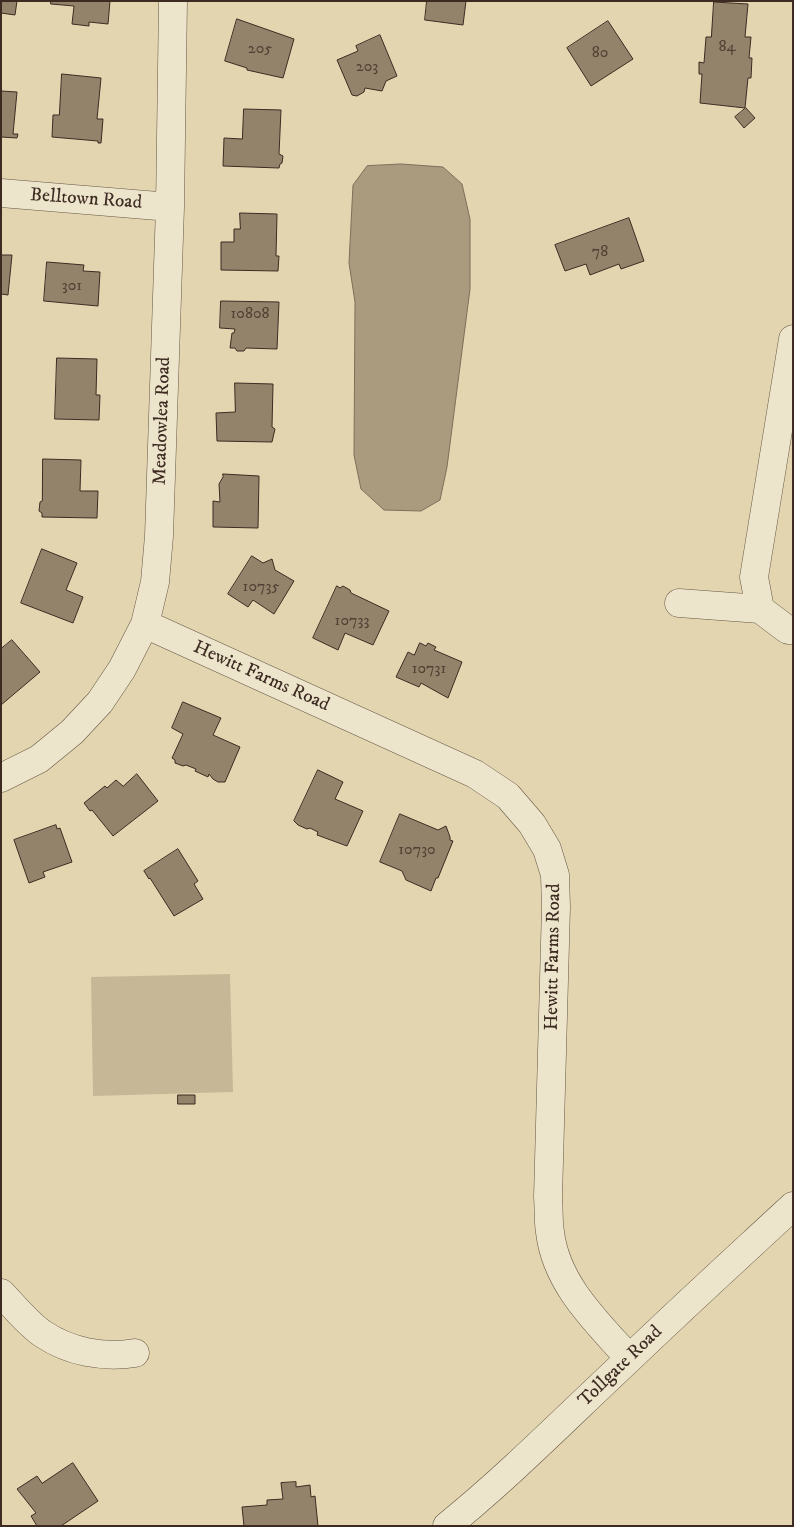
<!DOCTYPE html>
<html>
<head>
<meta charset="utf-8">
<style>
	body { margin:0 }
	#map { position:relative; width:794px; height:1527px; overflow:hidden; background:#e2d5af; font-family:"IM FELL DW Pica",serif }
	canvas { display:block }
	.frame { position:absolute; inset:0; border:2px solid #3d2b22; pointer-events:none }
</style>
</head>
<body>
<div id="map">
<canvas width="794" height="1527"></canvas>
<div class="frame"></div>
</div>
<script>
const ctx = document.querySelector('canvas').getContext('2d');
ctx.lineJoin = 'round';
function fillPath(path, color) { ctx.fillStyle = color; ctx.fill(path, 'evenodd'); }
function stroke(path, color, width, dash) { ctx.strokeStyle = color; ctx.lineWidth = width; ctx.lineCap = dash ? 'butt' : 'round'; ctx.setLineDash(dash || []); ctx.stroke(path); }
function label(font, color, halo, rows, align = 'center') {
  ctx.font = font + ' "IM FELL DW Pica",serif'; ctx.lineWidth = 4; ctx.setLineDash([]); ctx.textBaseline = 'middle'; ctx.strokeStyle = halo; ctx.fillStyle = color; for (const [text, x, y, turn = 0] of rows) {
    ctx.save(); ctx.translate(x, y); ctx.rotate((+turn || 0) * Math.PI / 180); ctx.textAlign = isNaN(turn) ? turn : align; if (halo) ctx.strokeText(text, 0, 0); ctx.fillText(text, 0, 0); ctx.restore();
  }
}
fillPath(new Path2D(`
	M 230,974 L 233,1092 L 93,1096 L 91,977 Z`), '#c6b897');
const water = new Path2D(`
	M 401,164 L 443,167 L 462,184 L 470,219 L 470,289 L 447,467 L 440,500 L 421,511 L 384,510 L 361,489 L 354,455 L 355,302 L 349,263 L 353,185 L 367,166 Z`);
fillPath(water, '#aa9b7f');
stroke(water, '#7e6e5a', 1);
const building = new Path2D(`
	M 1,1 L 17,1 L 15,15 L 1,13 Z
	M 51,1 L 110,1 L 108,24 L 89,22 L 89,26 L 72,24 L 74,6 L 51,4 Z
	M 427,1 L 466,1 L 463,25 L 425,20 Z
	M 714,2 L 748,4 L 745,37 L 751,37 L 749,58 L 752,58 L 751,78 L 748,78 L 745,108 L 700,103 L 702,74 L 699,74 L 699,62 L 704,63 L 706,37 L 711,37 Z
	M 237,19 L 294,39 L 283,78 L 247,70 L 247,68 L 225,61 Z
	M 608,21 L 633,59 L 591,86 L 567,48 Z
	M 380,35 L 397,76 L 386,81 L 382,91 L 365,88 L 364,92 L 357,96 L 352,95 L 337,60 L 358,51 L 356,46 Z
	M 62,74 L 101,78 L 97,119 L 103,119 L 101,143 L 98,143 L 98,141 L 52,137 L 53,115 L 59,115 Z
	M 1,91 L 17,92 L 13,134 L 18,134 L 17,138 L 1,137 Z
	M 746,108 L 755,118 L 744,128 L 735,117 Z
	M 244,109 L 281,110 L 279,154 L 283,156 L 282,163 L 280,164 L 279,168 L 223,166 L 224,138 L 242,139 Z
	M 240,213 L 277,214 L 276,256 L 279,256 L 278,271 L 221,270 L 221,242 L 234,242 L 234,229 L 240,229 Z
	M 629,218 L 644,261 L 621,269 L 619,264 L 590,275 L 586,264 L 565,271 L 555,245 Z
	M 1,255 L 12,255 L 8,295 L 1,294 Z
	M 47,262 L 84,265 L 83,271 L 100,272 L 98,306 L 44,301 Z
	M 221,301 L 279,302 L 277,349 L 246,348 L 244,351 L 237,351 L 235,348 L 230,348 L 232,333 L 234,333 L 235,329 L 220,328 Z
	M 57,358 L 97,359 L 96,395 L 100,395 L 99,420 L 55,419 Z
	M 235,383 L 273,384 L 272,427 L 275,429 L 272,442 L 217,441 L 216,413 L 235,412 Z
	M 43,459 L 81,460 L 80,491 L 98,491 L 97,518 L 42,517 L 42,513 L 39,511 L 40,502 L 42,501 Z
	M 223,474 L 259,476 L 258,528 L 213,527 L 213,501 L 220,502 L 219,484 L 223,477 Z
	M 42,549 L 77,563 L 66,590 L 83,597 L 73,623 L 21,603 Z
	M 252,556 L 263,563 L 272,559 L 275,570 L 294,581 L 274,614 L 253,600 L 248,607 L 228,594 Z
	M 337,586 L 340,588 L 343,586 L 350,590 L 351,593 L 389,611 L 373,645 L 345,633 L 338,650 L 313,638 Z
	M 12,640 L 40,672 L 1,705 L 1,649 Z
	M 420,643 L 426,646 L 428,643 L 436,647 L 434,650 L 462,662 L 448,698 L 421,683 L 419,687 L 396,677 L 408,652 L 414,655 Z
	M 183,702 L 221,718 L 213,735 L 240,747 L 225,782 L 218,782 L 213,779 L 209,774 L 208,777 L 195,771 L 196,769 L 186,765 L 183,766 L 175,763 L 175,760 L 172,758 L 183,734 L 172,728 Z
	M 318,770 L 343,782 L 335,799 L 363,811 L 347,846 L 317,835 L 318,832 L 310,828 L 307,829 L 298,825 L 294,821 Z
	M 137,774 L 158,801 L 113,836 L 92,810 L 90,811 L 84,803 L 105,786 L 107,788 L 116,780 L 123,786 Z
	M 400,814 L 438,830 L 446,826 L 450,837 L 450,840 L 453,841 L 438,878 L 436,878 L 431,891 L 406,880 L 402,871 L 380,862 Z
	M 56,825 L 57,829 L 60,828 L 72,862 L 43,872 L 45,877 L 29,883 L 14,840 Z
	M 178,849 L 198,881 L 194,884 L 203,899 L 174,916 L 150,878 L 149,879 L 144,871 Z
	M 178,1095 L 195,1095 L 195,1104 L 178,1104 Z
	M 73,1463 L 98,1501 L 61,1526 L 37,1526 L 31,1516 L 36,1513 L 17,1489 L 37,1476 L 42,1483 Z
	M 296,1482 L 296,1487 L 310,1485 L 311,1497 L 315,1496 L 318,1526 L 244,1526 L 242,1507 L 267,1505 L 267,1500 L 283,1499 L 281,1483 Z`);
fillPath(building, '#93836b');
stroke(building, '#3d2b22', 1);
const minor = new Path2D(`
	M 1,193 L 170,207
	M 793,339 L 754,577 L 760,609 L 788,630 L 793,630
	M 679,603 L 760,609
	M 145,624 L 475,774 L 508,796 L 532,824 L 547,849 L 555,875 L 556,907 L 548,1197 C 549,1208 548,1220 550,1232 C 556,1284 596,1321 629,1358
	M 1,778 L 39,759 L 72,732 L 100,702 L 122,669 L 145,624 L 155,582 L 159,536 L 170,207 L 173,1
	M 1,1293 C 14,1306 28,1324 43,1334 C 70,1352 103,1358 135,1353
	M 447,1526 C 511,1474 569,1415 629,1359 C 683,1307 738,1257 793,1206`);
stroke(minor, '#665645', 29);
stroke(minor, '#ece4cb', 28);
label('16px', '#524134', null, [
	["84",727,48],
	["205",260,50],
	["80",600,54],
	["203",367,68],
	["78",600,253],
	["301",72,287],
	["10808",250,315],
	["10735",261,588],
	["10733",352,622],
	["10731",429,670],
	["10730",417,851]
]);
label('19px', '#3d2b22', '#ece4cb', [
	["Belltown Road",86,200,4],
	["Meadowlea Road",163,421,-88],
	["Hewitt Farms Road",261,677,24],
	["Hewitt Farms Road",554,957,-89],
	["Tollgate Road",621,1367,-44]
]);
</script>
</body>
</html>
